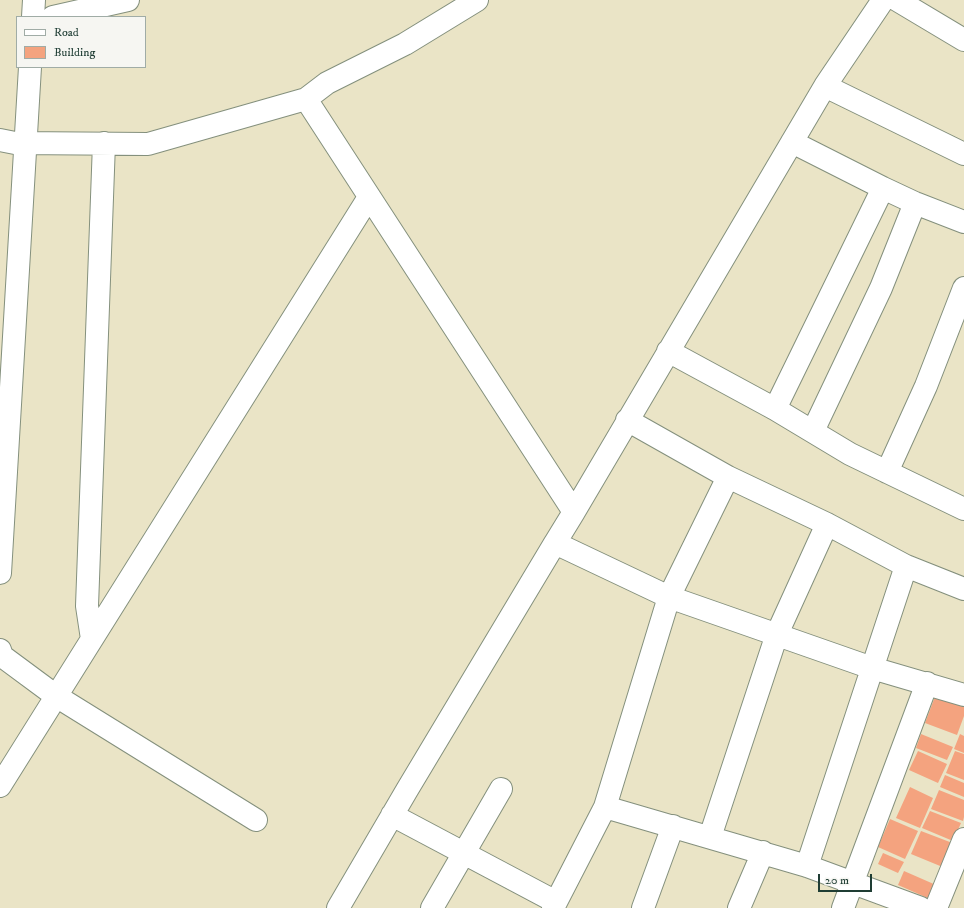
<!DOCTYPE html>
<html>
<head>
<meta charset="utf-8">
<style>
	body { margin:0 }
	#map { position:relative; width:964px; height:908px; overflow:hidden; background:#eae4c6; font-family:"IM FELL DW Pica",serif }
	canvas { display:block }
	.legend { position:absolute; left:16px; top:16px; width:130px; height:52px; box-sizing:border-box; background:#f6f6f2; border:1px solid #a0aca6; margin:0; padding:5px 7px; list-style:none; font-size:12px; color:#1f3d34 }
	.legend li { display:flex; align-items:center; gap:8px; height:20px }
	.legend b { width:20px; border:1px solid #a0aca6 }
	.scale { position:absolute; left:818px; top:874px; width:54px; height:18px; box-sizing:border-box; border:2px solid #1f3d34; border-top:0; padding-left:5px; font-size:12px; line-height:14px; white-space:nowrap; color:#1f3d34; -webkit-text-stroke:3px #f6f6f2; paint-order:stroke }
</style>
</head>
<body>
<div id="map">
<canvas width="964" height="908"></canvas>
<ul class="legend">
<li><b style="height:5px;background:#fff"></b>Road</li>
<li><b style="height:11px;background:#f4a37f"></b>Building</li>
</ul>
<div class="scale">20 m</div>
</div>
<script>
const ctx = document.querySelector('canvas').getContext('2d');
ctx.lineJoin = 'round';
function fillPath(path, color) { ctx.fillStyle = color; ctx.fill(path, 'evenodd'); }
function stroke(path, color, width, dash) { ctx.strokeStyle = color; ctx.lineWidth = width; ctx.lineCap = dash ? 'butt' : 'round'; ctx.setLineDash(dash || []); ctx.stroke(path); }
fillPath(new Path2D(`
	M 936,694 L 964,704 L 964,716 L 957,735 L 925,723 Z
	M 921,734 L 953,747 L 947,760 L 916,748 Z
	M 960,734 L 964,736 L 964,753 L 954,749 Z
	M 918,751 L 947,764 L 938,783 L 909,770 Z
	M 955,751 L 964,754 L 964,780 L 946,773 Z
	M 945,775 L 964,783 L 964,797 L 940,787 Z
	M 910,787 L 933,798 L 920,828 L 896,818 Z
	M 939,790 L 964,800 L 964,817 L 963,821 L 931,809 Z
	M 930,811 L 961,823 L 953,841 L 922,828 Z
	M 890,819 L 918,831 L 905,859 L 878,847 Z
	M 921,831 L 955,844 L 945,868 L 911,854 Z
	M 883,853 L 904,862 L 898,873 L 878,864 Z
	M 904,871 L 936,885 L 930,899 L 898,885 Z`), '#f4a37f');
const minor = new Path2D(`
	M 897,0 L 964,40
	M 33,17 L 34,0
	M 53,17 L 128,0
	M 825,86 L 964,154
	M 306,99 L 327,83 L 405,44 L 477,0
	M 0,140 L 15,143 L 148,144 L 306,99 L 574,512 L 555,543 L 669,597 L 872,668 L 964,695
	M 792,142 L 883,188 L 915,203 L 964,222
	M 668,351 L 775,409 L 850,454 L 964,509
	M 775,409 L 883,188
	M 627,420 L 728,477 L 827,524 L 906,566 L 807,866
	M 813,431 L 881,288 L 915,203
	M 887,472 L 926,386 L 964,288
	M 574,512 L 825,86 L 883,0
	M 906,566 L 964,589
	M 0,573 L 30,67
	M 92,639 L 87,606 L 104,143
	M 0,650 L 2,656 L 56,696 L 256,820
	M 0,786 L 369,197
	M 605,807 L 807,866 L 921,908
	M 392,815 L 556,902
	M 710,837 L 777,634 L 827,524
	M 338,908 L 407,790 L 555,543
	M 432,908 L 501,789
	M 553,908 L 605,807 L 669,597 L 728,477
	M 643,908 L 673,826
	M 739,908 L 763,852
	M 843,908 L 927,683
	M 936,908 L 964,839`);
stroke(minor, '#84907d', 24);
stroke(minor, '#fff', 22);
</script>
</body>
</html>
